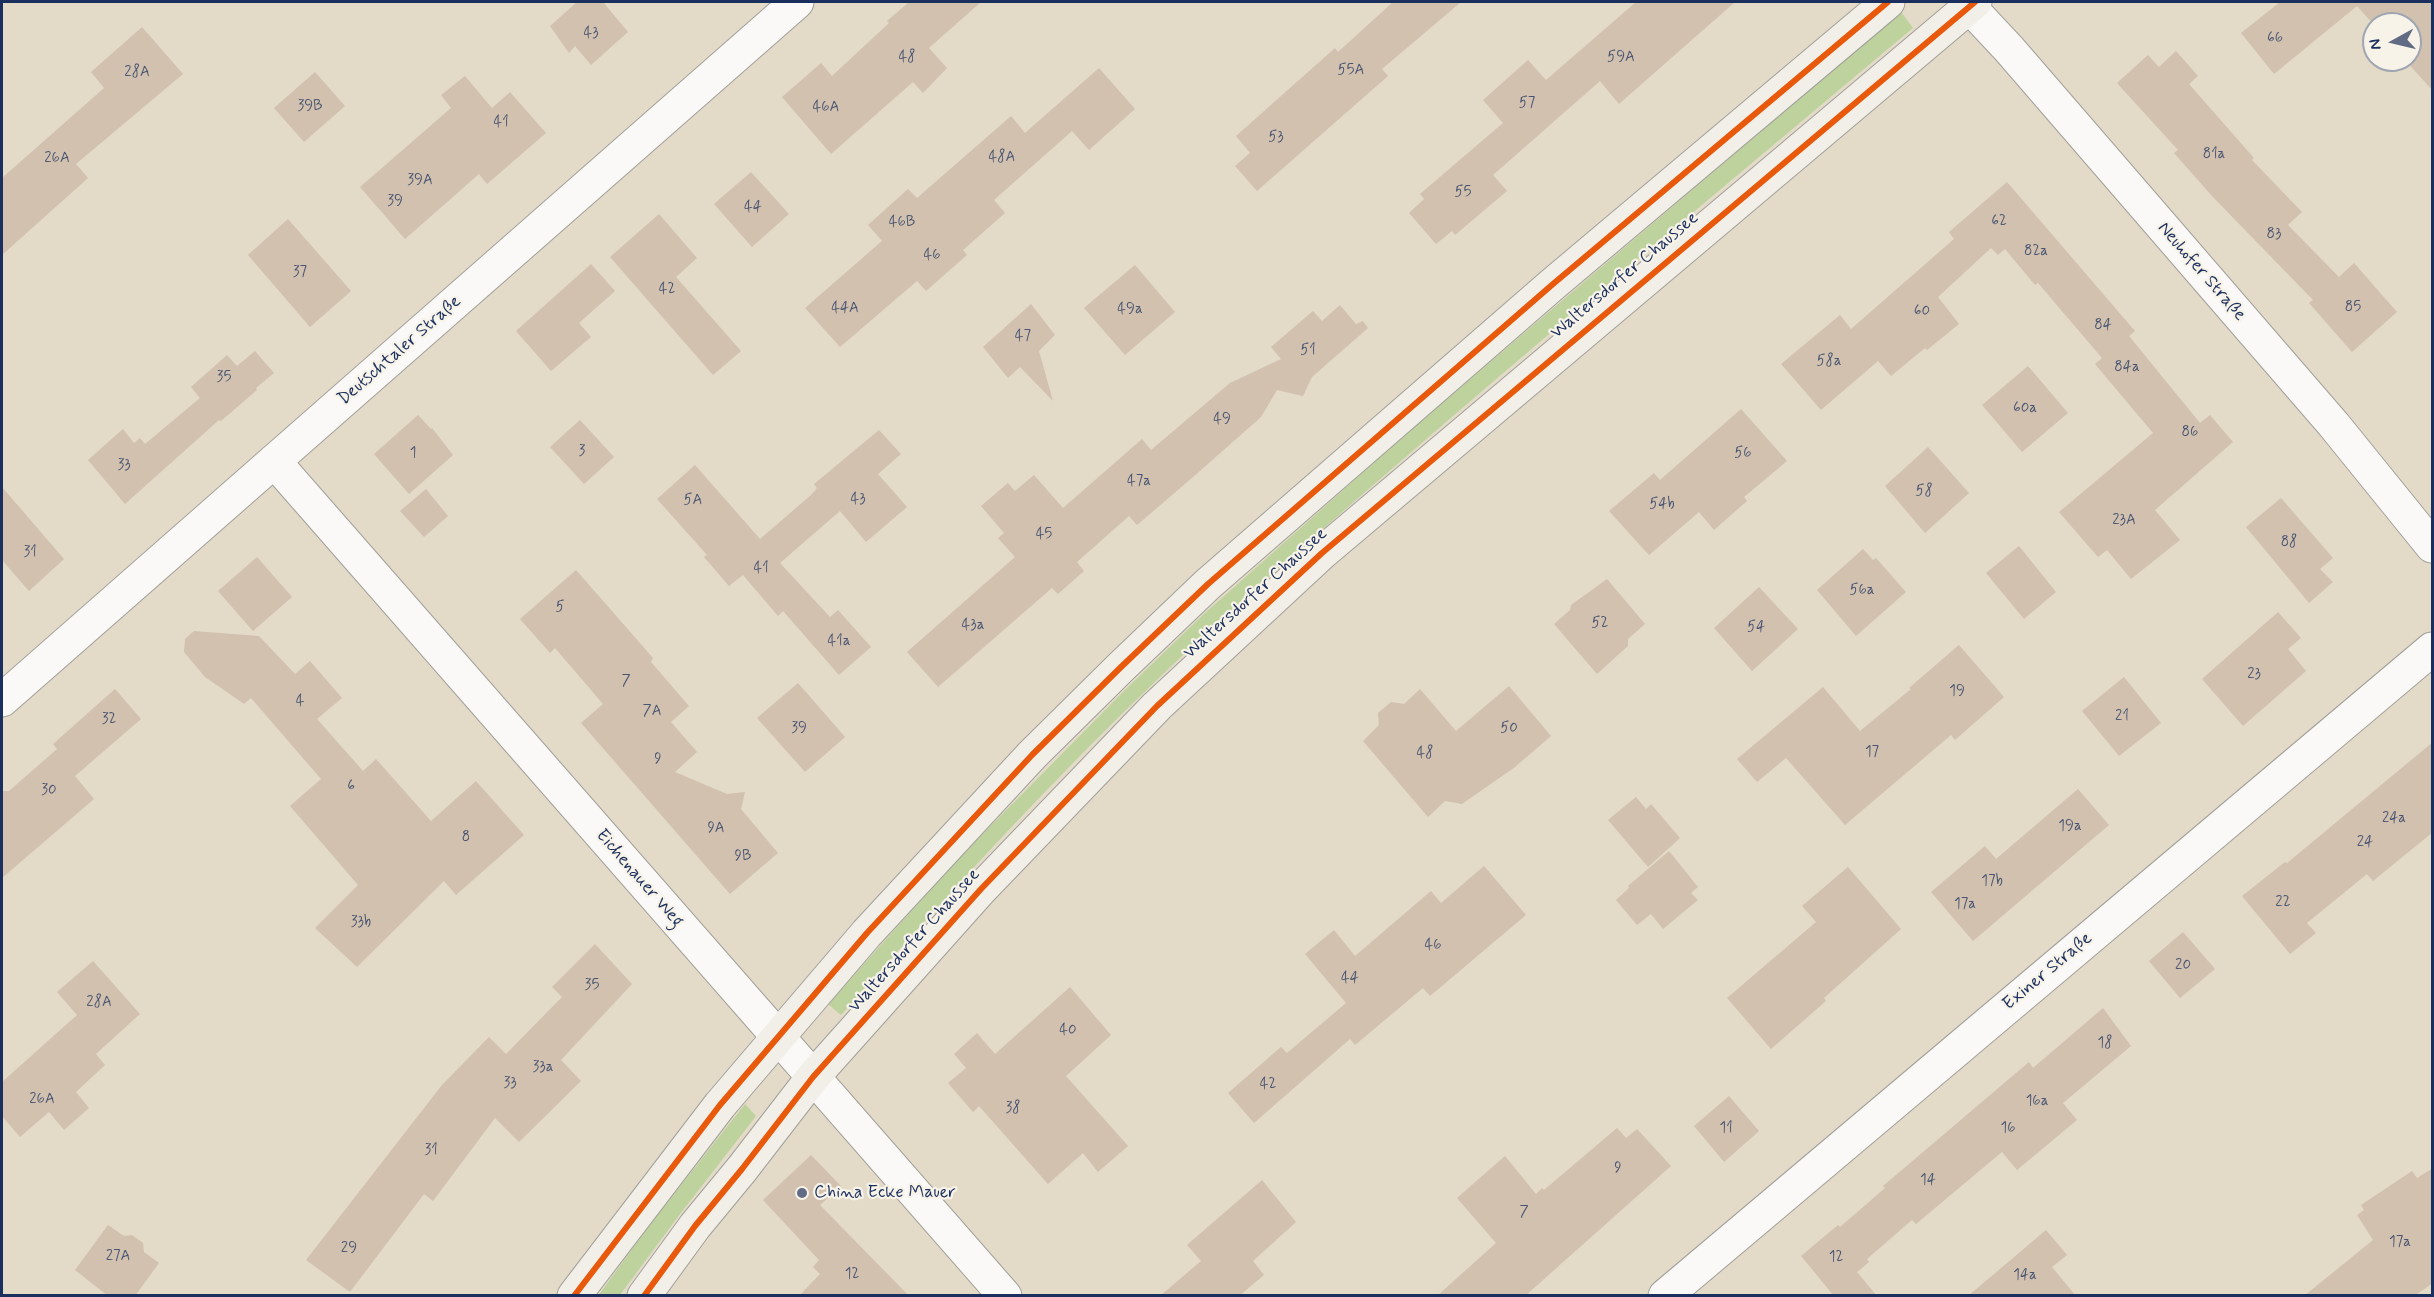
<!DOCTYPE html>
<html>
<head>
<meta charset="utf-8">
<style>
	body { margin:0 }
	#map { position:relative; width:2434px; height:1297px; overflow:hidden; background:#e3dac8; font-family:Mynerve,sans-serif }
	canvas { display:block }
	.frame { position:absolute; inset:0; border:3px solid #1b2f5e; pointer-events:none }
	.north { position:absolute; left:2362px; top:12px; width:60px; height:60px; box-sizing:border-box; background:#f7f3e8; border:2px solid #9fa5b1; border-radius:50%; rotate:262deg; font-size:16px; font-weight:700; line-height:24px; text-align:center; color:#1b2f5e }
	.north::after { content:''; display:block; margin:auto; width:21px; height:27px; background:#616b83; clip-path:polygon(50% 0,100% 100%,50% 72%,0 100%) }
</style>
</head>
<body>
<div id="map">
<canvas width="2434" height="1297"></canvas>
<div class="frame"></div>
<div class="north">N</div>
</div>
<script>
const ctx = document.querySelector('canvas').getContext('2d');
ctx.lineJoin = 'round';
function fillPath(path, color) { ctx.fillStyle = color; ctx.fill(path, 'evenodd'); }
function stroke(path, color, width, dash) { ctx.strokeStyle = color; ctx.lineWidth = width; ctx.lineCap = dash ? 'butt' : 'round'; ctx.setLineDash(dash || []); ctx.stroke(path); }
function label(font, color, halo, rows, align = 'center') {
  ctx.font = font + ' Mynerve,sans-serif'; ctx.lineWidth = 4.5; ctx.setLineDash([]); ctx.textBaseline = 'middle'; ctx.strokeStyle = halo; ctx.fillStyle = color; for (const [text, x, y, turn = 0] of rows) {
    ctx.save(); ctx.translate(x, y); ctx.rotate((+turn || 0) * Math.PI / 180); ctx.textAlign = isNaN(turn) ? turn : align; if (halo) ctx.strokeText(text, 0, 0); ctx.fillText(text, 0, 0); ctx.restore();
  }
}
fillPath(new Path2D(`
	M 1901,12 L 1913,28 C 1752,163 1591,297 1431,435 C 1341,513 1250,591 1163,674 C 1050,782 945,897 841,1015 L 828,1004 L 958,859 L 1125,690 L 1205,613 L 1422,420 Z
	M 745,1104 L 756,1116 L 677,1218 L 620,1295 L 598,1296 L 648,1227 Z`), '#bdd29d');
fillPath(new Path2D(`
	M 577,2 L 603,2 L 628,32 L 591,65 L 575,46 L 569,53 L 550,26 Z
	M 909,2 L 981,2 L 929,48 L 947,68 L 923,93 L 913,82 L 831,154 L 782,97 L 821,63 L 832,76 L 889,23 L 887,21 Z
	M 1393,2 L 1461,2 L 1382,69 L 1388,76 L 1257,191 L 1235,166 L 1250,153 L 1236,136 L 1335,48 L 1338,52 Z
	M 1636,2 L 1735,2 L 1619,104 L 1600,81 L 1493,175 L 1507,191 L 1455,235 L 1452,231 L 1436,244 L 1409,213 L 1424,199 L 1420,194 L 1503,123 L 1483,100 L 1528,60 L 1546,80 Z
	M 2280,2 L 2433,2 L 2433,91 L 2405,60 L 2410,60 L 2410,24 L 2374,25 L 2357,6 L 2274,74 L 2241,33 Z
	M 142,27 L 183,74 L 76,164 L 88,178 L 2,255 L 2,178 L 104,88 L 91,72 Z
	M 2176,51 L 2198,76 L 2189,84 L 2254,158 L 2252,160 L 2302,212 L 2288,225 L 2339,277 L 2354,263 L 2397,312 L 2352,352 L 2309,303 L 2313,300 L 2212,196 L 2174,153 L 2178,150 L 2117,83 L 2148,55 L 2159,67 Z
	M 1099,68 L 1135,109 L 1089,150 L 1072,131 L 994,200 L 1005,213 L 963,250 L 967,255 L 926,291 L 917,281 L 840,347 L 805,308 L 882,241 L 868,225 L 908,189 L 917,198 L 1011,116 L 1025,133 Z
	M 315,72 L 345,106 L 304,142 L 274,108 Z
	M 465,76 L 492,108 L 510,92 L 546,133 L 487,184 L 479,174 L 405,239 L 360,187 L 451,108 L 441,95 Z
	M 751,172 L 789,214 L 752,247 L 714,204 Z
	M 2007,182 L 2135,331 L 2129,336 L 2200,423 L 2210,415 L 2233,442 L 2155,510 L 2180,540 L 2131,579 L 2107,550 L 2098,557 L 2059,512 L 2153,433 L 2095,364 L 2102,358 L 2038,283 L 2035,285 L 2005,249 L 1998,255 L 1991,248 L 1938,297 L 1959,324 L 1927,350 L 1925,348 L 1891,376 L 1878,361 L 1821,410 L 1781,364 L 1840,315 L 1851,329 L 1954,239 L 1949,232 Z
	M 659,214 L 697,258 L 676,277 L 741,351 L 713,375 L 610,257 Z
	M 288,219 L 351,291 L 310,327 L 248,255 Z
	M 591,264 L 615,291 L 579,323 L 591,337 L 551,371 L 516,331 Z
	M 1135,265 L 1175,312 L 1125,355 L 1084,308 Z
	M 1031,304 L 1055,335 L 1039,351 L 1053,401 L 1020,367 L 1008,378 L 983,347 Z
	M 1340,305 L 1356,324 L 1363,321 L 1368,328 L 1312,377 L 1303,396 L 1277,390 L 1261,417 L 1200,471 L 1137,525 L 1129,516 L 1077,562 L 1084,571 L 1058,594 L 1052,588 L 938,687 L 907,652 L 1015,557 L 998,538 L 1004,533 L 981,506 L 1008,483 L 1015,491 L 1034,475 L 1063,508 L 1142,439 L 1151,450 L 1230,383 L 1281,359 L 1271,347 L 1313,311 L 1322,321 Z
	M 255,351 L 274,373 L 256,388 L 257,390 L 221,421 L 219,420 L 125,504 L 88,460 L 123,429 L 134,443 L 140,438 L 145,444 L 200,398 L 191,387 L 227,355 L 237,366 Z
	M 2028,366 L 2068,413 L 2022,452 L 1982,405 Z
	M 1741,409 L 1787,461 L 1744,497 L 1747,501 L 1714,530 L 1699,512 L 1649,555 L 1609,511 L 1654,473 L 1660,480 Z
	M 418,415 L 431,429 L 432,428 L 453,455 L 409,494 L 374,454 Z
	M 580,420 L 614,457 L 584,484 L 550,447 Z
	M 879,430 L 901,454 L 878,474 L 907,507 L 866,542 L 840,511 L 780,563 L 830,617 L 838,610 L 871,647 L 839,675 L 783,611 L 778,616 L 743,575 L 729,586 L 704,557 L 707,555 L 657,499 L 695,465 L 760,539 L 811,495 L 817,488 L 814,484 Z
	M 1928,447 L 1969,493 L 1925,533 L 1885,486 Z
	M 2,487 L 64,559 L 29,591 L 2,560 Z
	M 426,489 L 448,516 L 424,537 L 400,511 Z
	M 2281,498 L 2333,558 L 2320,569 L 2333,582 L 2309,603 L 2246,527 Z
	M 2019,546 L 2056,592 L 2024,619 L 1986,573 Z
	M 1863,549 L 1873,560 L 1876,558 L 1906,592 L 1856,636 L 1817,590 Z
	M 257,557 L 292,597 L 253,631 L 218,591 Z
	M 576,570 L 653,658 L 651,662 L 689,706 L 671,722 L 697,752 L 675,772 L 727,794 L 745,792 L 741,809 L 778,853 L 730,894 L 581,723 L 603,704 L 555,648 L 550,653 L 520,619 Z
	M 1607,579 L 1645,624 L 1628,639 L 1628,646 L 1597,674 L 1554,624 L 1570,610 L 1571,605 Z
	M 1759,587 L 1798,629 L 1752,671 L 1714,628 Z
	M 2278,612 L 2301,638 L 2288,649 L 2306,671 L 2243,726 L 2202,679 Z
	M 194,631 L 259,636 L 295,674 L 310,661 L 342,698 L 317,719 L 363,771 L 376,759 L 431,821 L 476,781 L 524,835 L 456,895 L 444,881 L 357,967 L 315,928 L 358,885 L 290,806 L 321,779 L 251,698 L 244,704 L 205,677 L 184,652 L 185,639 Z
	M 1959,645 L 2004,697 L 1955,740 L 1951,735 L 1845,825 L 1786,758 L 1757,782 L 1737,759 L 1823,687 L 1860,731 L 1911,689 L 1909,688 Z
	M 2124,677 L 2161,723 L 2119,756 L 2082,711 Z
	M 798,683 L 845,737 L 805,772 L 757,718 Z
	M 1509,686 L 1551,736 L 1515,767 L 1462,804 L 1445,801 L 1428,817 L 1363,741 L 1379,725 L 1378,713 L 1391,702 L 1404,704 L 1420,689 L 1456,731 Z
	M 115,689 L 141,719 L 75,776 L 94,799 L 2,878 L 2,791 L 9,791 L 57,749 L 53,744 Z
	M 2433,742 L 2433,832 L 2373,881 L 2367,874 L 2307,923 L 2316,933 L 2290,954 L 2242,896 L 2285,862 L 2287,863 Z
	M 2078,789 L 2109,825 L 1973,941 L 1931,892 L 1985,846 L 1996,859 Z
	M 1636,797 L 1646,809 L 1651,804 L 1680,838 L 1648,867 L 1608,820 Z
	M 1669,851 L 1698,887 L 1691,893 L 1698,900 L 1663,929 L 1651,914 L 1637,925 L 1616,900 L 1629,888 L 1628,886 Z
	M 1484,866 L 1526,915 L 1430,996 L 1423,988 L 1355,1045 L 1350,1039 L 1254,1123 L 1228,1093 L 1281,1047 L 1287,1053 L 1346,1003 L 1305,954 L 1334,930 L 1355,956 L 1431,891 L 1441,903 Z
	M 1848,867 L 1901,929 L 1824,998 L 1826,1001 L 1771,1049 L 1727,998 L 1816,922 L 1802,906 Z
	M 2183,932 L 2215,969 L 2180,998 L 2149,961 Z
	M 595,944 L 632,984 L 561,1060 L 581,1081 L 519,1142 L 495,1118 L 433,1201 L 424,1194 L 350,1292 L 306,1260 L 442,1085 L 489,1037 L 506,1054 L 562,997 L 552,987 Z
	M 93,961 L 140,1014 L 96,1054 L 105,1065 L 76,1092 L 89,1108 L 64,1130 L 49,1112 L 20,1137 L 2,1116 L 2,1082 L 77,1015 L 57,992 Z
	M 1070,987 L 1111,1035 L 1066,1076 L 1128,1146 L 1098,1172 L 1083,1153 L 1048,1184 L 979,1106 L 973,1112 L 948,1083 L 966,1068 L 954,1054 L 977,1033 L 995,1054 Z
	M 2103,1008 L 2131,1046 L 2063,1103 L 2077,1120 L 2017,1170 L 2002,1152 L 1916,1224 L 1912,1220 L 1867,1259 L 1869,1262 L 1857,1272 L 1877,1296 L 1834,1296 L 1801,1256 L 1838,1225 L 1840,1227 L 1885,1188 L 1883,1186 L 2029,1062 L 2033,1068 Z
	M 1729,1096 L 1759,1131 L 1724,1162 L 1694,1126 Z
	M 1617,1128 L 1626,1138 L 1637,1129 L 1671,1166 L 1525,1296 L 1437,1296 L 1496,1243 L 1457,1198 L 1505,1156 L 1536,1194 L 1542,1188 L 1544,1190 Z
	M 811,1155 L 841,1186 L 820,1205 L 909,1296 L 799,1296 L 820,1274 L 813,1267 L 819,1260 L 763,1200 Z
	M 2433,1168 L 2433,1283 L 2414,1296 L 2304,1296 L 2373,1240 L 2357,1215 L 2364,1210 L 2361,1205 L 2412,1171 L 2417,1178 Z
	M 1262,1180 L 1296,1222 L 1253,1261 L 1264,1275 L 1239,1296 L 1160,1296 L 1201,1261 L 1187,1245 Z
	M 108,1225 L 124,1236 L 132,1235 L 143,1243 L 144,1252 L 159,1263 L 135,1296 L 108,1296 L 75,1270 Z
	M 2046,1230 L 2067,1255 L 2052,1267 L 2076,1296 L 1968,1296 Z`), '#d1c1ae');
const street = new Path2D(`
	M 1965,2 L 2009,49 L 2334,425 L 2432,546
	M 274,461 L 1005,1296
	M 2,700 L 797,2
	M 1665,1296 L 2432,649`);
const secondary = new Path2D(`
	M 574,1296 L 720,1105 L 867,933 L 1032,755 L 1120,668 L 1208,584 L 1553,284 L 1888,2
	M 644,1296 L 695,1226 L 742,1169 L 813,1077 L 981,889 L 1157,706 L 1322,553 L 1975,2`);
stroke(street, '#a2a09b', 35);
stroke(secondary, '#a2a09b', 35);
stroke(street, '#fbf9f7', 33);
stroke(secondary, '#f2efe8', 33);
stroke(new Path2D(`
	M 574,1296 L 720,1105 L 867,933 L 1032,755 L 1120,668 L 1208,584 L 1553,284 L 1888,2
	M 644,1296 L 695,1226 L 742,1169 L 813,1077 L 981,889 L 1157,706 L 1322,553 L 1975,2`), '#e8590c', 6);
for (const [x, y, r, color] of [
	[802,1193,6,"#616b83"]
]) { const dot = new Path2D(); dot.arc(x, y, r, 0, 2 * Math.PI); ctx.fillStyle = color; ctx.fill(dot); stroke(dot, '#f7f3e8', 2); }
label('15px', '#485472', null, [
	["43",591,34],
	["66",2275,39],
	["48",907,58],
	["59A",1621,58],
	["55A",1351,71],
	["28A",137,73],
	["57",1527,104],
	["39B",310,107],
	["46A",826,108],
	["41",501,123],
	["53",1276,138],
	["81a",2214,155],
	["48A",1002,158],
	["26A",57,159],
	["39A",420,181],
	["55",1463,193],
	["39",395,202],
	["44",753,208],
	["62",1999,222],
	["46B",902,223],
	["83",2274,235],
	["82a",2036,252],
	["46",932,256],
	["37",300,273],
	["42",667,290],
	["85",2353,308],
	["44A",845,309],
	["49a",1130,310],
	["60",1922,312],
	["84",2103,326],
	["47",1023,337],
	["51",1308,351],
	["58a",1829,362],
	["84a",2127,368],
	["35",224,378],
	["60a",2025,409],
	["49",1222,420],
	["86",2190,433],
	["3",582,452],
	["1",413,454],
	["56",1743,454],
	["33",124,466],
	["47a",1139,482],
	["58",1924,492],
	["43",858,500],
	["5A",693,501],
	["54b",1662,505],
	["23A",2124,521],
	["45",1044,535],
	["88",2289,543],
	["31",30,553],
	["41",761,569],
	["56a",1862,591],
	["5",560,608],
	["52",1600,624],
	["43a",973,626],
	["54",1756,628],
	["41a",839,642],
	["23",2254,675],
	["7",626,682],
	["19",1957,692],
	["4",300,702],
	["7A",652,712],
	["21",2122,717],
	["32",109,720],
	["39",799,729],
	["50",1509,729],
	["17",1872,753],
	["48",1425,754],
	["9",658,760],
	["6",351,787],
	["30",49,791],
	["24a",2394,819],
	["19a",2070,827],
	["9A",716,829],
	["8",466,838],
	["24",2365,843],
	["9B",743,857],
	["17b",1992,882],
	["22",2283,903],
	["17a",1965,905],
	["33b",361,923],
	["46",1433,946],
	["20",2183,966],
	["44",1350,979],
	["35",592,986],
	["28A",99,1003],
	["40",1068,1031],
	["18",2105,1044],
	["33a",543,1068],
	["33",510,1084],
	["42",1268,1085],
	["26A",42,1100],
	["16a",2037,1102],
	["38",1013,1109],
	["11",1726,1129],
	["16",2008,1129],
	["31",431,1151],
	["9",1618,1169],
	["14",1928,1181],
	["7",1524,1213],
	["17a",2400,1243],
	["29",349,1249],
	["27A",118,1257],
	["12",1836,1258],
	["12",852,1275],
	["14a",2025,1276]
]);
label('18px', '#1b2f5e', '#f7f3e8', [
	["Neuhofer Straße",2201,272,49],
	["Waltersdorfer Chaussee",1625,276,-40],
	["Deutschtaler Straße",400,351,-41],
	["Waltersdorfer Chaussee",1256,594,-42],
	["Eichenauer Weg",639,879,49],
	["Waltersdorfer Chaussee",915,941,-48],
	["Exiner Straße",2048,972,-40]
]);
label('18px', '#1b2f5e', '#f7f3e8', [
	["China Ecke Mauer",814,1193]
], 'left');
</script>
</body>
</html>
